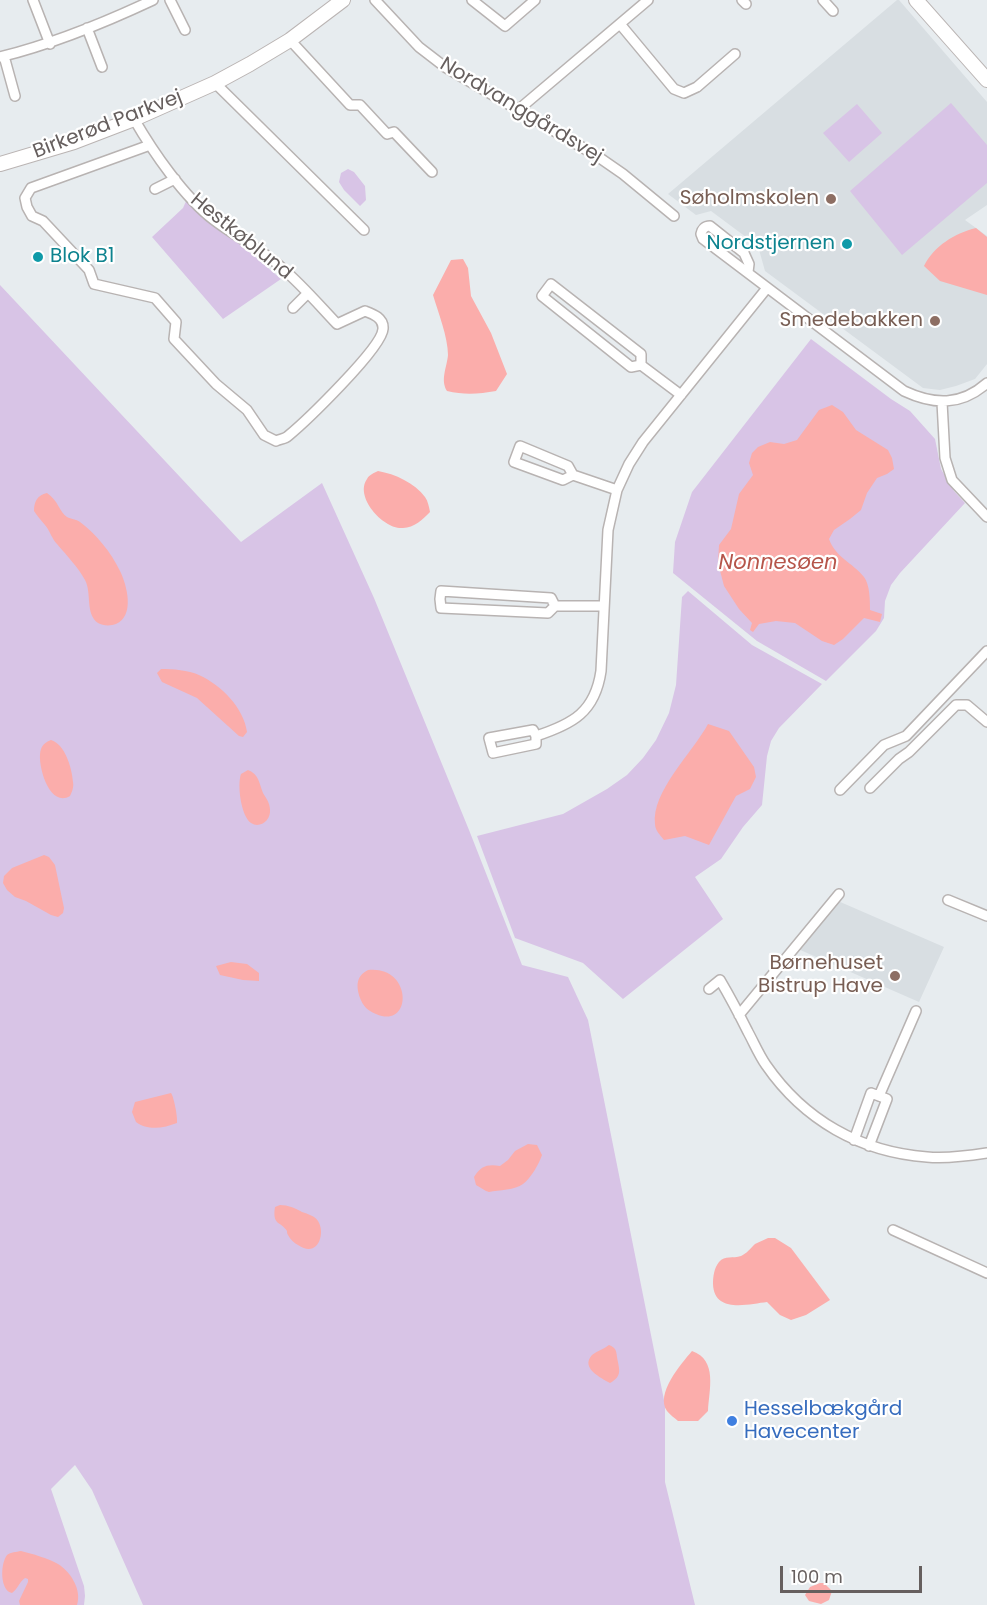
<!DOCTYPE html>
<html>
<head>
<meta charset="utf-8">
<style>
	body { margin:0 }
	#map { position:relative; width:987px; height:1605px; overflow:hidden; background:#e7ecef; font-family:Poppins,sans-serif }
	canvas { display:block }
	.scale { position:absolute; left:780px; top:1566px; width:142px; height:27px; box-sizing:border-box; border:3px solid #665f5e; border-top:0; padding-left:8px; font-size:18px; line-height:21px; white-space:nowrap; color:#665f5e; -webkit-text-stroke:4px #fff; paint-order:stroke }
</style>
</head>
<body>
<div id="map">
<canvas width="987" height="1605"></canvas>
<div class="scale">100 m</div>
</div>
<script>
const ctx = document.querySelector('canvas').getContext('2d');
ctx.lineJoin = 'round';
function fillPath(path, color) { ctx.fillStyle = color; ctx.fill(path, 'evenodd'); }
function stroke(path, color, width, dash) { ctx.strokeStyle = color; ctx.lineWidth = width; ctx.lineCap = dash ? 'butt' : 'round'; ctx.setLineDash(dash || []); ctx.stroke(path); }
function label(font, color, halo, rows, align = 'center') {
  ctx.font = font + ' Poppins,sans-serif'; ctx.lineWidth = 4.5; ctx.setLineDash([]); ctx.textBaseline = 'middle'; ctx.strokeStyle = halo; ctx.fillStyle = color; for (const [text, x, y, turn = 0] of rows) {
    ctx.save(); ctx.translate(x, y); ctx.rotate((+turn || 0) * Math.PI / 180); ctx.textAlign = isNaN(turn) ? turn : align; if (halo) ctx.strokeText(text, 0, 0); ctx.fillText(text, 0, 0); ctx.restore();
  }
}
fillPath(new Path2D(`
	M 897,0 L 899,0 L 987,102 L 987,205 L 965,220 L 987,236 L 987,364 L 975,379 L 956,386 L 940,390 L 923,388 L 765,271 L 758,246 L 711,211 L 696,215 L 668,194 Z
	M 838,901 L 944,947 L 919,1002 L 798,949 Z`), '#d8dee2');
fillPath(new Path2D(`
	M 951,103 L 987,145 L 987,183 L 902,255 L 850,191 Z
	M 857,104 L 882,133 L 849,162 L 823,133 Z
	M 348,169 L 354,172 L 365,186 L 366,200 L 360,206 L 344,190 L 339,182 L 341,173 Z
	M 187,199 L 281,279 L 223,319 L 152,237 L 183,208 Z
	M 0,285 L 241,542 L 322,483 L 374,598 L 469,830 L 522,965 L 568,977 L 588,1020 L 665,1405 L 665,1482 L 695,1605 L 143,1605 L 92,1490 L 75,1465 L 51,1489 L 84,1586 L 85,1596 L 84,1605 L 0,1605 Z
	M 811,339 L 891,399 L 910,411 L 935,439 L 941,469 L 954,491 L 965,503 L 900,573 L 891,585 L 885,601 L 884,618 L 876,631 L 826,681 L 757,641 L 673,573 L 675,542 L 692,492 Z
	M 688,591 L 752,645 L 822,684 L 779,728 L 771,741 L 767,756 L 762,805 L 743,827 L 721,859 L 695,877 L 723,919 L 623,999 L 583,963 L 515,938 L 477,836 L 563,814 L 607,789 L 627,775 L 643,758 L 656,740 L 669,713 L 676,685 L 682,597 Z`), '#d8c4e6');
fillPath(new Path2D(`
	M 976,228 L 987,237 L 987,295 L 940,281 L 924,266 C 934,246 955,233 976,228 Z
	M 463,259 L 468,268 L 471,296 L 491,333 L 507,374 L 496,391 C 479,394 464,395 447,391 C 440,380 447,367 448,355 C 448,337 438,312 433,295 L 451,260 Z
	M 832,405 L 843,412 L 856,430 L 888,450 L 892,458 L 894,469 L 887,474 L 877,478 L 867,493 L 861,510 L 850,519 L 834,530 L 829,539 C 836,558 852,562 864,577 C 870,585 870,601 870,610 L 882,614 L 880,622 L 864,618 L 843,639 L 834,645 L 822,641 L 795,623 L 776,621 L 759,624 L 753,632 L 750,630 L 752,623 L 739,609 L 724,586 L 718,563 L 719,545 L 731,529 L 739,494 L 753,475 L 749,463 L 752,453 L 758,447 L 770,442 L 784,444 L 797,440 L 819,410 Z
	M 378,471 C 395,474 415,483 425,497 C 428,501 429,507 430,512 C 423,519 414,528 403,528 C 384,530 354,497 367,479 C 369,475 374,473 378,471 Z
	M 47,493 C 58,500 60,513 67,517 C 71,519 76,519 80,522 C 96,534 111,552 120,571 C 127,585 135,616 116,624 C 111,626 103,626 98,623 C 85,614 92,593 85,580 C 78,567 67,556 57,544 C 52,539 50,531 45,525 C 41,520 37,516 34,511 C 34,502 37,495 47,493 Z
	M 161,669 C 173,669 188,670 199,675 C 221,685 244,708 247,732 L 243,737 L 239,736 L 197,698 L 162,682 L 157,673 Z
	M 708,724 L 729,731 L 754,767 L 756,777 L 750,789 L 736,796 L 709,845 L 685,836 L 664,840 C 660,835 655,830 655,824 C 651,792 693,752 708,724 Z
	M 51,740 C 65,744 72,768 73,782 C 74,787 72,792 70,796 C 49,809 36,762 41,749 C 43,744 46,742 51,740 Z
	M 248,770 C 259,774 259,783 263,793 C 266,798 270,803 270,810 C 271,820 260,829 251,823 C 241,816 237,785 241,774 Z
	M 44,855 L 49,857 L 55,865 L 64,908 L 63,913 L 58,917 L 51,915 L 26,901 L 15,897 L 7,890 L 3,883 L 4,876 L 12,868 Z
	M 231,962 L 247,964 L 259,973 L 259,981 L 243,980 L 220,975 L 216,966 Z
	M 368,970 C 413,965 413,1030 376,1014 C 368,1011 363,1006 360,998 C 356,986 356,976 368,970 Z
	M 171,1093 C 174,1097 178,1118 177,1123 C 164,1128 148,1131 136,1122 L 132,1112 L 135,1102 Z
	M 528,1144 L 537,1145 L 542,1155 C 539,1164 531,1178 523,1184 C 515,1190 499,1190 489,1192 L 486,1191 L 476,1185 L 474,1177 C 481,1166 487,1164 500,1166 L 508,1160 L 515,1151 Z
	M 280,1205 C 288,1205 295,1208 302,1212 C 308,1214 315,1216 318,1221 C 326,1233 318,1259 298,1245 C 294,1243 290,1239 288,1235 C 287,1234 287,1232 287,1231 C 281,1221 272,1226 275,1207 Z
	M 768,1238 L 775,1238 L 791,1248 L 830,1300 L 806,1315 L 791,1320 L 780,1315 L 767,1302 C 749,1304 714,1314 713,1284 C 713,1277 714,1268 719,1262 C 725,1255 733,1259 741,1256 C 746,1254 751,1248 755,1244 C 759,1242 764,1240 768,1238 Z
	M 609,1345 C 616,1348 616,1350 617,1357 C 619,1369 623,1376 610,1383 C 601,1378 580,1368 592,1355 C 597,1351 604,1349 609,1345 Z
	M 692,1351 C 718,1360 709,1390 708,1411 L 698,1421 L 678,1421 C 675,1418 670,1415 667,1411 C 655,1394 681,1364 692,1351 Z
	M 21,1551 C 33,1554 47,1558 58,1564 C 71,1572 82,1590 77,1605 L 20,1605 L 19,1601 L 28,1582 L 28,1579 L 25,1578 C 19,1582 18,1589 12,1593 C 0,1591 0,1564 7,1555 C 11,1552 16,1552 21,1551 Z
	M 820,1583 L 824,1583 L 832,1591 L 829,1600 L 821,1604 L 809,1601 L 805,1595 L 810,1587 Z`), '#fbadab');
const street = new Path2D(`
	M 33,0 L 50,44
	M 170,0 L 185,30
	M 375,0 L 419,47 L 445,67 L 597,156 L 623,174 L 674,216
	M 472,0 L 505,26 L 535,0
	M 742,0 L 746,4
	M 823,0 L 833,11
	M 620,24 L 674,89 L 684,93 L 697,87 L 735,54
	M 87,28 L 102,67
	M 290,40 L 350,105 L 360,105 L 387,134 L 394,132 L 432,172
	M 4,56 L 15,96
	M 0,57 C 53,44 104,23 153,0
	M 215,83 L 364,230
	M 518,110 L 648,0
	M 134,119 C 153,152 184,197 214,220 C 236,237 262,249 282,268 C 302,285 319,305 337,324 L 365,311 C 373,314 384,318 383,329 C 382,348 305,422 288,436 C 285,439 280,439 276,441 L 264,435 L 247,410 L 216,384 L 174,339 L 176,322 L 155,298 L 94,284 L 89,270 L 43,221 L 32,216 L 27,207 L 25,198 L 31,188 L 150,145
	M 155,189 L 175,179
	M 748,272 L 749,264 L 744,253 L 710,226 C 705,226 702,229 701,234 L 703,239 L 904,391 C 934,405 961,406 987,383
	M 293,308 L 307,294
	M 641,365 L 631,367 L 542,296 L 551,284 L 641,354 L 641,365 L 681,395
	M 942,402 L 945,458 L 952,480 L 987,517
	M 573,475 L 563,480 L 514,462 L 520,446 L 568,466 L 573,475 L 617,490
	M 555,606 L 548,613 L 441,608 L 440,599 L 441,591 L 551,598 L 555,606 L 604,606
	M 536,736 L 533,730 L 489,738 L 493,753 L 536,744 L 536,736 C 573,724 595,712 601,671 L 608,530 L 617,490 L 629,464 L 643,442 L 767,288
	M 870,788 L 899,759 L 909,752 L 956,705 L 967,705 L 987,722
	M 840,790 L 884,745 L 906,736 L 987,651
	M 948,900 L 987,916
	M 709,989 L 720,980 C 730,997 739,1014 748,1032 C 754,1043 759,1055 766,1065 C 804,1120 860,1152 927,1157 C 947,1159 968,1156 987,1153
	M 739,1015 L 839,894
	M 879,1096 L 916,1011
	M 854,1140 L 871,1093 L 887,1099 L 869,1146
	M 893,1230 L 987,1273`);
const secondary = new Path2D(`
	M 916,0 L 987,80
	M 0,164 L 74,142 L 134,119 L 215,83 L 250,64 L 290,40 L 343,0`);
stroke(street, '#b8b3b2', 12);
stroke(secondary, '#bab4b3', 16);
stroke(street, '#fff', 9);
stroke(secondary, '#fff', 14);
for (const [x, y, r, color] of [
	[831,199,6,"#8d6e63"],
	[847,244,6,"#0f9aa8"],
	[38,257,6,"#0f9aa8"],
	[935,321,6,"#8d6e63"],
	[895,976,6,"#8d6e63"],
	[732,1421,6,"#3f7fe0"]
]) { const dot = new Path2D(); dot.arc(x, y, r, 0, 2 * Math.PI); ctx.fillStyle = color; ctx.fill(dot); stroke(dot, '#fff', 2); }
label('20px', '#665f5e', '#fff', [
	["Nordvanggårdsvej",521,111,31],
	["Birkerød Parkvej",108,125,-21],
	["Hestkøblund",241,237,39]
]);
label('20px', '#785e54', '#fff', [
	["Søholmskolen",819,199],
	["Smedebakken",923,321],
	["Børnehuset",883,964],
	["Bistrup Have",883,987]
], 'right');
label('20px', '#0d838f', '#fff', [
	["Nordstjernen",835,244],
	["Blok B1",50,257,"left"]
], 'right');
label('20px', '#366cbe', '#fff', [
	["Hesselbækgård",744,1410],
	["Havecenter",744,1433]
], 'left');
label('italic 21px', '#b6554a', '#fff', [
	["Nonnesøen",778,564]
]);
</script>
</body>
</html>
